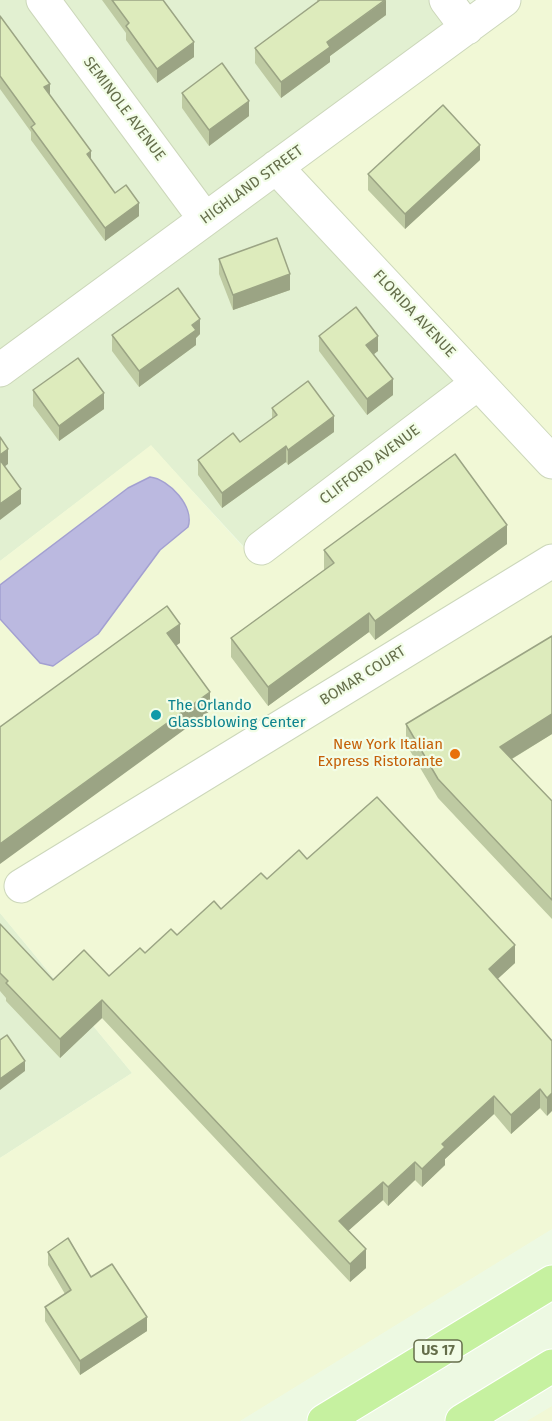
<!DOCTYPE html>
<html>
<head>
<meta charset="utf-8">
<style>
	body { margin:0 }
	canvas { display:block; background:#edf9e2 }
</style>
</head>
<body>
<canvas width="552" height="1421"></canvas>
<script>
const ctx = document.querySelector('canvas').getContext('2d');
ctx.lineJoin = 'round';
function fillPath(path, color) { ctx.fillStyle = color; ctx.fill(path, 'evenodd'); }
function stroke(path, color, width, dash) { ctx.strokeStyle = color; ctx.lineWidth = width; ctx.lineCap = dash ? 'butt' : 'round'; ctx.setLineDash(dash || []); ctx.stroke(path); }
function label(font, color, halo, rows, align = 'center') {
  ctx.font = font + ' "Fira Sans",sans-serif'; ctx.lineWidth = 4.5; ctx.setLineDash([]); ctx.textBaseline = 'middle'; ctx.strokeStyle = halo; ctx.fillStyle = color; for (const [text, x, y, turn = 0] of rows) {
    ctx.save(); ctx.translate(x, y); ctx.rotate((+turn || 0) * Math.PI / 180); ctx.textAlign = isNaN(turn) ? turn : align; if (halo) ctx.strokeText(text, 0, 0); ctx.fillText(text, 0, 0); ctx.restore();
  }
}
fillPath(new Path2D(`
	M 0,0 L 27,0 L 188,217 L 0,355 Z
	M 59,0 L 430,0 L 449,26 L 209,202 Z
	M 274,183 L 460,383 L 244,546 L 247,550 L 151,446 L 0,561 L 0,384 Z
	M 0,913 L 132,1073 L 0,1158 Z`), '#e2f0d1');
fillPath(new Path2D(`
	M 523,0 L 552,0 L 552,443 L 295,167 Z
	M 476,400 L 552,481 L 552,547 L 5,883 L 17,902 L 552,574 L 552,1229 L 240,1421 L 0,1421 L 0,1158 L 132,1073 L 0,913 L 0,619 L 40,663 L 53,666 L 98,634 L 160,550 L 187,527 L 188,513 L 143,479 L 0,585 L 0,561 L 151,445 L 258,564 Z
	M 552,1406 L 552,1421 L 527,1421 Z`), '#f1f8d6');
const water = new Path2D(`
	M 150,477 C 169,479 195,507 188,527 L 160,550 L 98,634 L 53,666 L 40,663 L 0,619 L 0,585 L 128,488 Z`);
fillPath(water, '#bbb9e0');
stroke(water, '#a3a0d1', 1.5);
const minor = new Path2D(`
	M 43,0 L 205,219
	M 446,0 L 467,28
	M 276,167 L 552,462
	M 0,370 L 504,0
	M 261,548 L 478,383
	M 21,886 L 552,561`);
const major = new Path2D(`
	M 324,1421 L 552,1282
	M 462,1421 L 552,1366`);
stroke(minor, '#ccd7ba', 35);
stroke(major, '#fff', 35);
stroke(minor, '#fff', 33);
stroke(major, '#c6f1a0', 33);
fillPath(new Path2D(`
	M 102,0 L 163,0 L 194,57 L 157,83 L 126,40 L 126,33 Z
	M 317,0 L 386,0 L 386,15 L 330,56 L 330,62 L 281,98 L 255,63 L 255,48 L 317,3 Z
	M 0,16 L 91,160 L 115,193 L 139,216 L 105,241 L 31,140 L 31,132 L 0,89 Z
	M 182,93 L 249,116 L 209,146 L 182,108 Z
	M 480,160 L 405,229 L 368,190 L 368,174 Z
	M 219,259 L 290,290 L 233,310 L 219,274 Z
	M 200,334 L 196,338 L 196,345 L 139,387 L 112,351 L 112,335 Z
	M 319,336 L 378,351 L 374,354 L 393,395 L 367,415 L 319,351 Z
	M 33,390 L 104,409 L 59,441 L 33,406 Z
	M 272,408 L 334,432 L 288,465 L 286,462 L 222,508 L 198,475 L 198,460 L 240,442 L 272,420 Z
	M 507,544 L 375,640 L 369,632 L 268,706 L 231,657 L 231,638 L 324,570 L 324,550 Z
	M 552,636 L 552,734 L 512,759 L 552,801 L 552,919 L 438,798 L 406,744 L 406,724 Z
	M 307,859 L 515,963 L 497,979 L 552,1041 L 547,1116 L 540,1108 L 511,1134 L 494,1114 L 445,1159 L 445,1165 L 422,1187 L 415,1180 L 388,1206 L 383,1200 L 348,1231 L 366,1268 L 350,1282 L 102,1018 L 60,1058 L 6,1001 L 6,998 L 0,991 L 0,924 L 53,980 L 109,976 L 145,953 L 221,909 L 267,879 Z
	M 48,1252 L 91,1277 L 147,1331 L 80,1375 L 45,1321 L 45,1307 L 65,1294 L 48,1265 Z`), '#becaa2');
fillPath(new Path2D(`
	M 386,0 L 386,15 L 330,56 L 330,62 L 281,98 L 281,82 L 327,42 Z
	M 194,42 L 194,57 L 157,83 L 157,69 Z
	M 50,84 L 50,96 L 44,87 Z
	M 249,101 L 249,116 L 209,146 L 209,130 Z
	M 480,145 L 480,160 L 405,229 L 405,214 Z
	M 91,151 L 91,164 L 87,154 Z
	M 139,203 L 139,216 L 105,241 L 105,228 Z
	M 290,274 L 290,290 L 233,310 L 233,295 Z
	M 200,319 L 200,334 L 196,338 L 196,345 L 139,387 L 139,371 L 192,325 Z
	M 378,336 L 378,351 L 366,360 L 366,345 Z
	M 393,379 L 393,395 L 367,415 L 367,399 Z
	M 104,393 L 104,409 L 59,441 L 59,426 Z
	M 334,416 L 334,432 L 288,465 L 288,450 Z
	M 286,446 L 286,462 L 222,508 L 222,493 Z
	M 8,449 L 8,464 L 0,470 L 0,455 Z
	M 21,489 L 21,504 L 0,520 L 0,504 Z
	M 507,525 L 507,544 L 375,640 L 375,621 Z
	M 369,613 L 369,632 L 268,706 L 268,687 Z
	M 180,624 L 180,643 L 167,652 L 167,633 Z
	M 210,692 L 210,711 L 0,864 L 0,844 Z
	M 552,714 L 552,734 L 500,766 L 500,747 Z
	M 515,945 L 515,963 L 489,987 L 489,969 Z
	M 102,1000 L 102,1018 L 60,1058 L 60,1039 Z
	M 25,1061 L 25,1071 L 0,1090 L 0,1079 Z
	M 540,1089 L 540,1108 L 511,1134 L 511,1115 Z
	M 552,1093 L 552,1111 L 547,1116 L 547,1098 Z
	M 494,1096 L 494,1114 L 445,1159 L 445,1165 L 422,1187 L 422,1169 L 442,1144 Z
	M 415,1162 L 415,1180 L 388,1206 L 388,1187 Z
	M 383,1182 L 383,1200 L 339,1239 L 339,1221 Z
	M 366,1249 L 366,1268 L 350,1282 L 350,1264 Z
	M 147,1317 L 147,1331 L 80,1375 L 80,1361 Z`), '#9ba484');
const building = new Path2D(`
	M 112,0 L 163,0 L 194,42 L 157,69 L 126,26 L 129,23 Z
	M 320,0 L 385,0 L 327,42 L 330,47 L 281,82 L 255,48 Z
	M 0,16 L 50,84 L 44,87 L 91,151 L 87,154 L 115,193 L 126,185 L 139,203 L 105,228 L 31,127 L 35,124 L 0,76 Z
	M 222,63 L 249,101 L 209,130 L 182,93 Z
	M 443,105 L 480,145 L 405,214 L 368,174 Z
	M 277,238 L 290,274 L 233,295 L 219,259 Z
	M 178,288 L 200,319 L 192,325 L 196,330 L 139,371 L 112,335 Z
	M 356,307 L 378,336 L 366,345 L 393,379 L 367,399 L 319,336 Z
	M 78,358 L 104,393 L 59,426 L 33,390 Z
	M 308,381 L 334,416 L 288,450 L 286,446 L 222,493 L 198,460 L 233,433 L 240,442 L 277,415 L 272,408 Z
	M 0,437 L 8,449 L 0,455 Z
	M 455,454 L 507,525 L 375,621 L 369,613 L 268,687 L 231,638 L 334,563 L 324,550 Z
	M 0,460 L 21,489 L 0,504 Z
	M 167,606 L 180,624 L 167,633 L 210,692 L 0,844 L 0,727 Z
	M 552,636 L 552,714 L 500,747 L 552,801 L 552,900 L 438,779 L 406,724 Z
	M 377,797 L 515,945 L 489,969 L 552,1041 L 552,1093 L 547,1098 L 540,1089 L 511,1115 L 494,1096 L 442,1144 L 445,1147 L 422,1169 L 415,1162 L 388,1187 L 383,1182 L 339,1221 L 366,1249 L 350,1264 L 102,1000 L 60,1039 L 6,983 L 8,981 L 0,973 L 0,924 L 53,980 L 84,950 L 109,976 L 140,948 L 145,953 L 171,929 L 177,935 L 214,901 L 221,909 L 261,873 L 267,879 L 299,850 L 307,859 Z
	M 7,1035 L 25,1061 L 0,1079 L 0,1040 Z
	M 68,1238 L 91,1277 L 112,1264 L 147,1317 L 80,1361 L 45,1307 L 71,1290 L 48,1252 Z`);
fillPath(building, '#ddebbc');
stroke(building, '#9ba484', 1.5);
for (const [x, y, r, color] of [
	[156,715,6,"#0f9aa8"],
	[455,754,6,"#e8710a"]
]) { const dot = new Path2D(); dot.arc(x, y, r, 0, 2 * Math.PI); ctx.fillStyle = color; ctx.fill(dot); stroke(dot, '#f2fde7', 2); }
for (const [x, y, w] of [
	[438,1351,48]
]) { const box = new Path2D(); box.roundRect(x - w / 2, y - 11, w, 22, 4.5); ctx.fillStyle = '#f2fde7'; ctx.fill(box); stroke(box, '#656e4b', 1.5); }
label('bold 14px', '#656e4b', null, [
	["US 17",438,1351]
]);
label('15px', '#656e4b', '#f2fde7', [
	["SEMINOLE AVENUE",124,109,53],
	["HIGHLAND STREET",252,185,-36],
	["FLORIDA AVENUE",414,314,47],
	["CLIFFORD AVENUE",370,465,-37],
	["BOMAR COURT",363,676,-32]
]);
label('15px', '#0d838f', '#f2fde7', [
	["The Orlando",168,706],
	["Glassblowing Center",168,723]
], 'left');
label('15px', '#c56008', '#f2fde7', [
	["New York Italian",443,745],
	["Express Ristorante",443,762]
], 'right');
</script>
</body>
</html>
